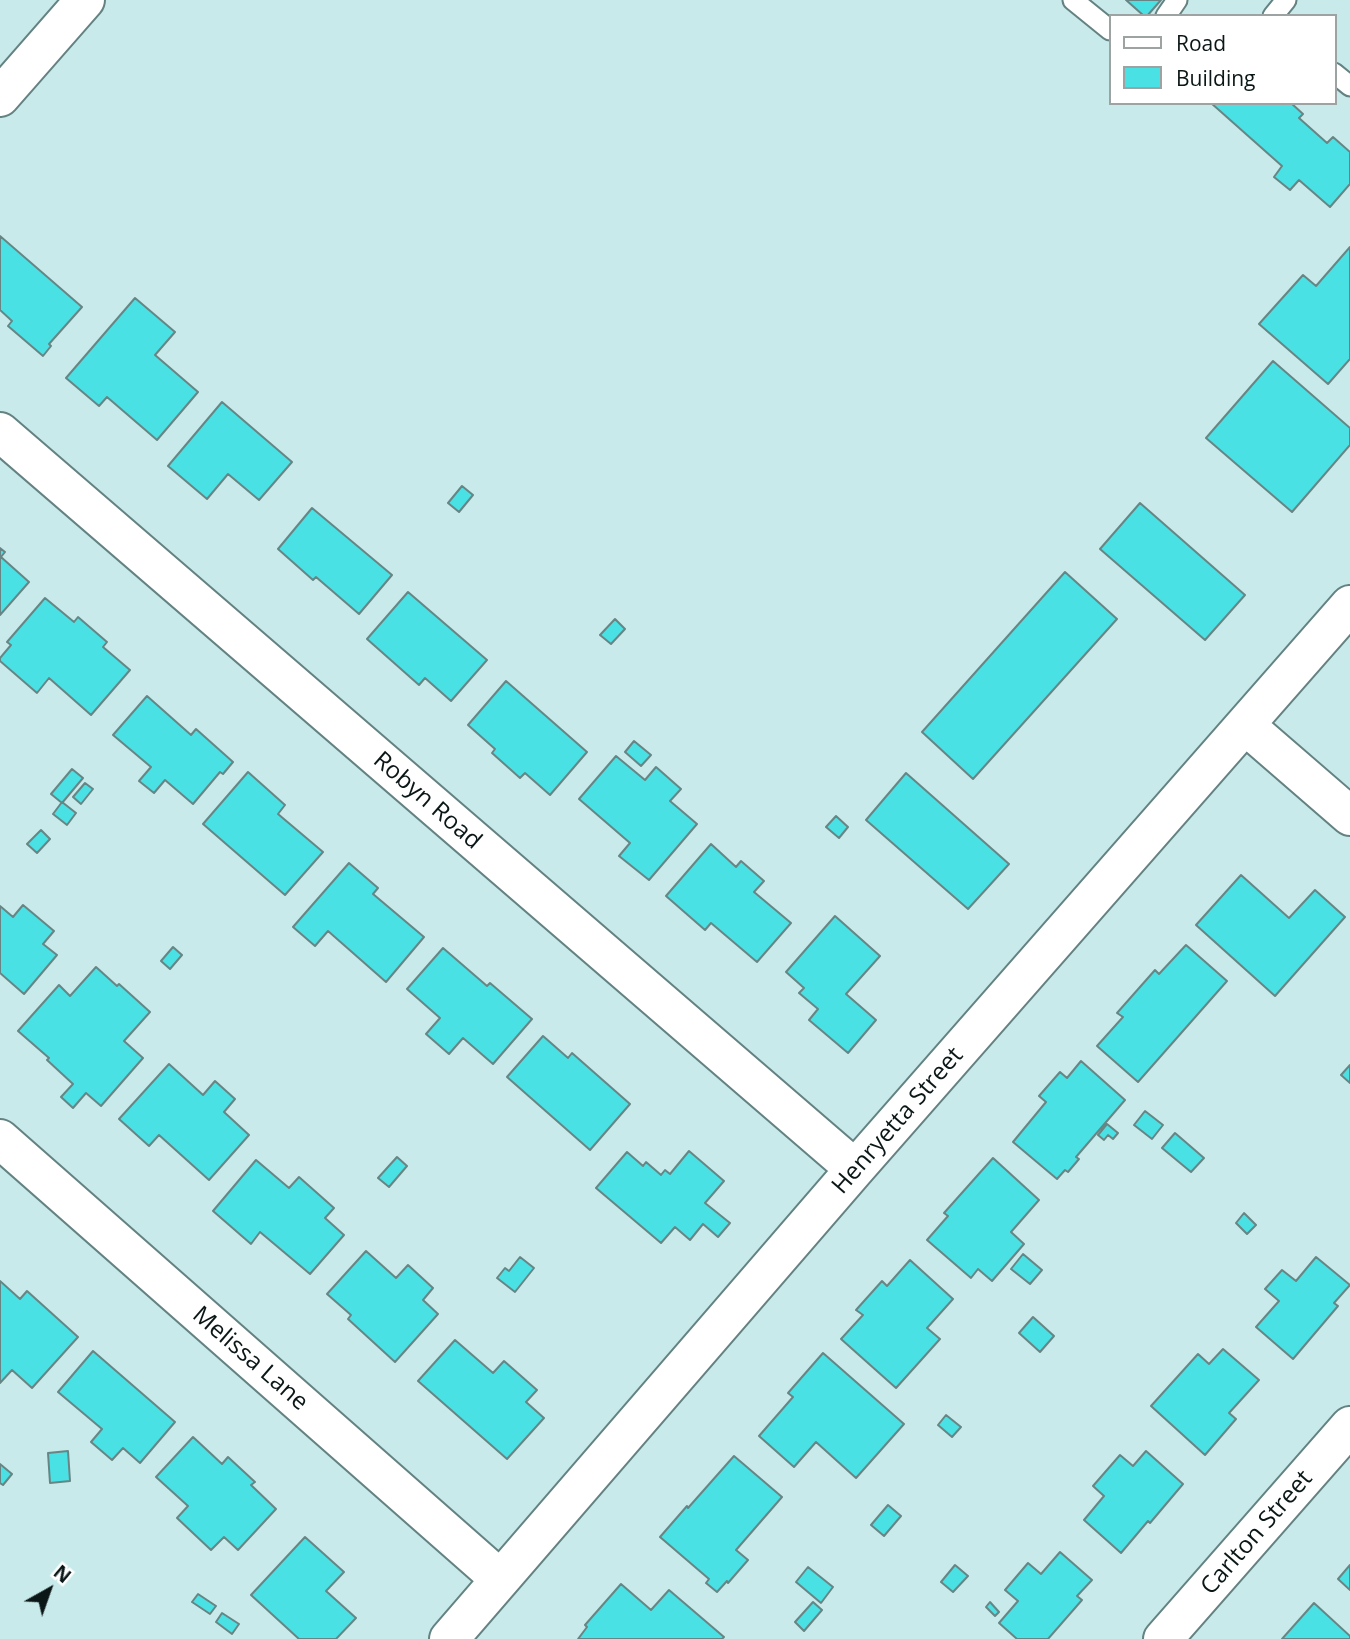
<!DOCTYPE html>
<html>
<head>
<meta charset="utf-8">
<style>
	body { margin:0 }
	#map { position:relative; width:1350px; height:1639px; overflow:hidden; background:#c9eaea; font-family:"Open Sans",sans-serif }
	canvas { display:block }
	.legend { position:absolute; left:1109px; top:14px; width:228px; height:91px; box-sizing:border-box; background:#fff; border:2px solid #9da2a2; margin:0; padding:9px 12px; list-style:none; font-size:21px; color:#0b1617 }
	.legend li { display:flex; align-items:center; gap:14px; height:35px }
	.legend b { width:35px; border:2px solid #9da2a2 }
	.north { position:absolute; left:14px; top:1555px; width:70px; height:70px; -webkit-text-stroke:5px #fff; paint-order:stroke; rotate:40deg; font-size:19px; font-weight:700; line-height:28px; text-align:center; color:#0b1617 }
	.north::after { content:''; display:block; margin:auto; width:24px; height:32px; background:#0b1617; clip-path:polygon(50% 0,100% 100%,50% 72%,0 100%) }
</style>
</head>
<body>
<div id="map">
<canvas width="1350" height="1639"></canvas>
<ul class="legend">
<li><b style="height:9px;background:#fff"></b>Road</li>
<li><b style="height:19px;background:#49e1e4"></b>Building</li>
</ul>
<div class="north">N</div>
</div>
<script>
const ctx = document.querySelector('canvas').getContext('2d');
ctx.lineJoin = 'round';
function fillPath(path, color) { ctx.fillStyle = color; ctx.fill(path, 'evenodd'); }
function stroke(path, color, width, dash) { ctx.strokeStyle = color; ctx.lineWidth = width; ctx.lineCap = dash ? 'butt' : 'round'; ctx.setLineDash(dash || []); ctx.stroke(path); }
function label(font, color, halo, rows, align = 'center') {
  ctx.font = font + ' "Open Sans",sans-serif'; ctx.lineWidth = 7; ctx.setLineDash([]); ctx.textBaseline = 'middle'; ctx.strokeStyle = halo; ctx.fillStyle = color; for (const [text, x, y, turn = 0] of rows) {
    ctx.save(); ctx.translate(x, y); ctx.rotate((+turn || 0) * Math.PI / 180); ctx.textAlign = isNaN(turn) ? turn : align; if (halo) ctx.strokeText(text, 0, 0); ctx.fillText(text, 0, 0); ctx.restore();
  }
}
const building = new Path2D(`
	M 1126,0 L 1161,0 L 1147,16 L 1144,16 Z
	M 1211,103 L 1291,103 L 1303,114 L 1299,118 L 1327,143 L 1333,137 L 1350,152 L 1350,184 L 1330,207 L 1299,180 L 1290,190 L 1274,177 L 1282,166 Z
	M 0,236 L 82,307 L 49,344 L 51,346 L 43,356 L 8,326 L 12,321 L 0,310 Z
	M 1350,247 L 1350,359 L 1328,384 L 1259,324 L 1303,275 L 1316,286 Z
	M 135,298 L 175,332 L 155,355 L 198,392 L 157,440 L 107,397 L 99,406 L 66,378 Z
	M 1273,361 L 1350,428 L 1350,445 L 1292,512 L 1206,438 Z
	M 222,402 L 292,462 L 259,500 L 228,474 L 207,499 L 168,466 Z
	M 462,486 L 473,495 L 459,512 L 448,503 Z
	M 1140,503 L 1245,595 L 1205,640 L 1100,549 Z
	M 312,508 L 392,575 L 359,614 L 316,577 L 313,580 L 278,549 Z
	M 0,548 L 5,552 L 1,557 L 29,582 L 0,615 Z
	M 1065,572 L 1117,619 L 973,779 L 922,732 Z
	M 408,592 L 487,660 L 451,701 L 425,678 L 419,685 L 367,639 Z
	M 45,598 L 74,622 L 78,617 L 107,642 L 103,647 L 130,670 L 91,715 L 49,678 L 37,693 L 0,661 L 0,658 L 11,645 L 7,642 Z
	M 615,619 L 625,629 L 611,644 L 600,635 Z
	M 506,681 L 587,752 L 550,795 L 525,773 L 520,778 L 492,753 L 495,749 L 468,725 Z
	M 147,696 L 191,735 L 196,729 L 233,762 L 223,774 L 220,772 L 193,804 L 165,780 L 154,793 L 139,781 L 151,767 L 113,735 Z
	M 634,741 L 651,755 L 641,766 L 625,752 Z
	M 616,756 L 645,780 L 656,767 L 681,789 L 670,801 L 697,824 L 649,880 L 619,856 L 630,843 L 579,799 Z
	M 72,769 L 83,778 L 62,803 L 51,794 Z
	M 248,772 L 285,805 L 278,814 L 323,852 L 285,895 L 203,824 Z
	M 906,773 L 1009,864 L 968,909 L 866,820 Z
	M 85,783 L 93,789 L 81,804 L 73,797 Z
	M 62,802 L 76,813 L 67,825 L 53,814 Z
	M 836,816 L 848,827 L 839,838 L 826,827 Z
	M 41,830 L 50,839 L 37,853 L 27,844 Z
	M 711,844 L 736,867 L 741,861 L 764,881 L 754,892 L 791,923 L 757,962 L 711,923 L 705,930 L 666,896 Z
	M 349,863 L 378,888 L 373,894 L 424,937 L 386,982 L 328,931 L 315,946 L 293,927 Z
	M 1241,875 L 1289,918 L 1315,890 L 1345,917 L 1275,996 L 1196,925 Z
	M 23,905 L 54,931 L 43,944 L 57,955 L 24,994 L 0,973 L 0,906 L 13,917 Z
	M 835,916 L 880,956 L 846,994 L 876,1020 L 848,1053 L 809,1020 L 818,1009 L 799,993 L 804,988 L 786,972 Z
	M 1186,945 L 1227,981 L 1138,1082 L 1097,1046 L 1123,1017 L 1117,1013 L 1155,970 L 1159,974 Z
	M 173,947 L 182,955 L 170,969 L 161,961 Z
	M 443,948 L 487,986 L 490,983 L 532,1019 L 493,1064 L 463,1038 L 449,1054 L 426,1034 L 440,1018 L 407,989 Z
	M 96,967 L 117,986 L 119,984 L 150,1012 L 124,1041 L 143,1058 L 101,1106 L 86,1093 L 73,1108 L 61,1097 L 73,1084 L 47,1060 L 49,1058 L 18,1031 L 59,985 L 70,996 Z
	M 543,1036 L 568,1058 L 572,1053 L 630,1104 L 590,1150 L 507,1077 Z
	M 1081,1061 L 1125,1100 L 1076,1157 L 1079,1159 L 1068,1172 L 1065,1170 L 1057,1179 L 1013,1142 L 1046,1102 L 1039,1096 L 1060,1072 L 1067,1078 Z
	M 169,1064 L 203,1095 L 215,1081 L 235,1099 L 224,1112 L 249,1135 L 209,1180 L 159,1135 L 149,1146 L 119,1119 Z
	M 1350,1065 L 1350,1083 L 1341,1075 Z
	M 1145,1111 L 1163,1125 L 1152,1139 L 1134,1125 Z
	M 1107,1124 L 1118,1133 L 1113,1139 L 1108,1135 L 1104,1140 L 1098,1135 Z
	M 1175,1133 L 1204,1158 L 1191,1172 L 1162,1148 Z
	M 689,1151 L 724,1181 L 705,1203 L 730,1223 L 718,1237 L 703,1224 L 690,1240 L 675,1227 L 661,1243 L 596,1188 L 627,1152 L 643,1166 L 646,1162 L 661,1175 L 665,1170 L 670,1174 Z
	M 397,1157 L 407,1166 L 389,1187 L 378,1178 Z
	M 993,1158 L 1039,1200 L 1011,1232 L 1024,1244 L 992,1281 L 978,1269 L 971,1278 L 927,1240 L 948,1216 L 944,1213 Z
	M 256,1160 L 289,1188 L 299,1177 L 334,1208 L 325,1218 L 344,1235 L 310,1274 L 260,1232 L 251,1244 L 213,1211 Z
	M 1244,1213 L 1256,1225 L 1247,1234 L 1236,1223 Z
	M 366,1251 L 396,1278 L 408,1265 L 433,1288 L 423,1300 L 438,1314 L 395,1362 L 348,1319 L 351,1315 L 327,1294 Z
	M 1023,1254 L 1042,1270 L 1030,1284 L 1011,1269 Z
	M 520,1257 L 534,1268 L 515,1292 L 497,1278 L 505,1268 L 509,1271 Z
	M 1316,1257 L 1350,1285 L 1334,1303 L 1338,1306 L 1293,1359 L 1256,1327 L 1279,1301 L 1265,1289 L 1282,1270 L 1296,1281 Z
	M 910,1260 L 953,1299 L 927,1328 L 940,1339 L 896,1388 L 841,1339 L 863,1315 L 856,1310 L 882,1281 L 887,1286 Z
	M 0,1281 L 20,1299 L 27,1291 L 78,1337 L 32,1388 L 12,1370 L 0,1383 Z
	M 1033,1317 L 1054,1336 L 1040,1352 L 1019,1333 Z
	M 455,1340 L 493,1373 L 504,1361 L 537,1390 L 526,1402 L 544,1418 L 507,1459 L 418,1381 Z
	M 1223,1349 L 1259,1380 L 1229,1413 L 1236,1419 L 1205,1455 L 1151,1406 L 1198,1354 L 1209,1364 Z
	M 93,1351 L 175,1422 L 140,1463 L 123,1448 L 112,1460 L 91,1442 L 102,1429 L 58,1392 Z
	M 823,1353 L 904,1424 L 856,1478 L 816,1442 L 794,1467 L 759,1436 L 793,1397 L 788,1393 Z
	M 946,1415 L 961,1427 L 952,1437 L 938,1425 Z
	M 193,1437 L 222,1464 L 228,1457 L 255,1482 L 251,1485 L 276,1509 L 238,1550 L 224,1537 L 211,1550 L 177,1518 L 188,1506 L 156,1477 Z
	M 68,1451 L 70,1481 L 50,1483 L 48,1453 Z
	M 1146,1451 L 1183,1484 L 1150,1523 L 1148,1521 L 1121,1553 L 1084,1520 L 1104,1496 L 1093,1486 L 1120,1455 L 1133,1466 Z
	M 734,1456 L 782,1497 L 736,1550 L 748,1560 L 728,1583 L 727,1581 L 717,1592 L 706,1583 L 709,1579 L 660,1537 L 687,1506 L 688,1508 Z
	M 0,1464 L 12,1474 L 3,1485 L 0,1483 Z
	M 888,1505 L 901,1516 L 884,1536 L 871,1525 Z
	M 305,1537 L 344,1572 L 326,1591 L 356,1618 L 336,1639 L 299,1639 L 251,1595 Z
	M 1060,1552 L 1092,1580 L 1077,1596 L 1082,1600 L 1048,1639 L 1017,1639 L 999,1623 L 1018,1601 L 1005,1590 L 1028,1563 L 1041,1574 Z
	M 955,1565 L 968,1576 L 953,1592 L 941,1582 Z
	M 1350,1565 L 1350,1590 L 1338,1579 Z
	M 808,1567 L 833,1587 L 821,1603 L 796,1582 Z
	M 621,1584 L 651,1610 L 669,1590 L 724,1637 L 722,1639 L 578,1639 L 587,1627 L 585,1625 Z
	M 198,1594 L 216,1606 L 210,1614 L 192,1602 Z
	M 813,1602 L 822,1610 L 804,1631 L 795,1622 Z
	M 990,1602 L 999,1612 L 995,1616 L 986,1607 Z
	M 1314,1603 L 1350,1636 L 1350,1639 L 1282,1639 Z
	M 222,1613 L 239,1624 L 232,1634 L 216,1622 Z`);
fillPath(building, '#49e1e4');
stroke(building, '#678585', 2);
const service = new Path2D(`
	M 1073,0 L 1110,30
	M 1166,16 L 1177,0
	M 1273,16 L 1286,0
	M 1334,73 L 1350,86`);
const minor = new Path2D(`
	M 0,432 L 855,1169
	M 1245,725 L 1350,816
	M 0,1139 L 500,1579
	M 449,1639 L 855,1169 L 1350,605
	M 1163,1639 L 1350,1426`);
const tertiary = new Path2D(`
	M 0,97 L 85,0`);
stroke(service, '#648282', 23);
stroke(minor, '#648282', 42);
stroke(tertiary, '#648282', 42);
stroke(service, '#fff', 19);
stroke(minor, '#fff', 38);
stroke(tertiary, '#fff', 38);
label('24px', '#0b1617', '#fff', [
	["Robyn Road",427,801,41],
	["Henryetta Street",898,1121,-49],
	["Melissa Lane",250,1359,41],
	["Carlton Street",1257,1533,-49]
]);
</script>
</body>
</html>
